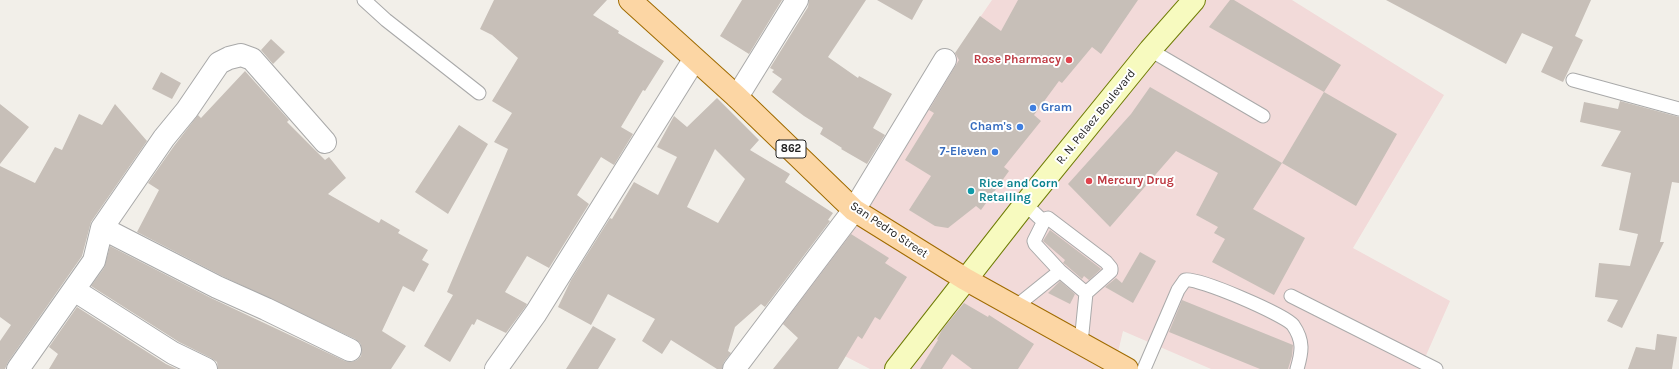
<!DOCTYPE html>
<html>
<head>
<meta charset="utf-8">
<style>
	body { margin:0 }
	canvas { display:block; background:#f2efe9 }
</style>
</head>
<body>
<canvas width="1679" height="369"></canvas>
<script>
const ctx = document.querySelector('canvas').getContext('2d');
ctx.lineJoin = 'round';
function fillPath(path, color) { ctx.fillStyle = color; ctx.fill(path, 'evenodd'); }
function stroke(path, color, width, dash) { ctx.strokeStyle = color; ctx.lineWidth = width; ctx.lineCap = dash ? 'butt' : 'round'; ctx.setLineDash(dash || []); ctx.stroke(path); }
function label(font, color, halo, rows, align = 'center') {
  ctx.font = font + ' Karla,sans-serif'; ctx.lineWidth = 4; ctx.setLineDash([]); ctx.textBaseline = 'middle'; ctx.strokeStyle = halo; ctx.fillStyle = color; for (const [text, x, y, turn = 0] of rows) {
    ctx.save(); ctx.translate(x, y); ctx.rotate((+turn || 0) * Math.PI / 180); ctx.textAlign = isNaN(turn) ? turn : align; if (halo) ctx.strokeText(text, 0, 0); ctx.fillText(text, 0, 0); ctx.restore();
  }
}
fillPath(new Path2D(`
	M 992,0 L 1292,0 L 1444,95 L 1353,248 L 1450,301 L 1420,369 L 1211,369 L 1123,331 L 1114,369 L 870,369 L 773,319 Z`), '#f2dad9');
fillPath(new Path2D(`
	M 494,0 L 607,0 L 593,15 L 619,31 L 618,33 L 664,61 L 645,91 L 643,90 L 621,127 L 633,134 L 614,165 L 601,157 L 577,195 L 589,204 L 549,268 L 527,256 L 505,292 L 527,304 L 526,306 L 506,333 L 477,319 L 474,325 L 472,324 L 450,362 L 424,346 L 453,295 L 447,292 L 508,149 L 494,142 L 512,113 L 492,101 L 518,58 L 492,35 L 480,29 Z
	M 742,0 L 782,0 L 749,54 L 720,36 Z
	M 809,0 L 866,0 L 828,57 L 858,78 L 859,76 L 892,94 L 873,128 L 885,135 L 867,164 L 841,149 L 842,148 L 820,134 L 823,128 L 804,116 L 772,92 L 782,79 L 772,72 L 774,70 L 770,68 L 808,7 Z
	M 877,0 L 923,0 L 912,20 Z
	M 1018,0 L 1138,0 L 1101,54 L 1092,47 L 1062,83 L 1059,81 L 1034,115 L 1041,121 L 1004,167 L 1009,171 L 981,210 L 976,206 L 948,228 L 935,226 L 909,210 L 931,176 L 905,160 L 934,113 L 929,110 L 959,60 L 955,53 L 980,16 L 1001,31 Z
	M 1230,0 L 1234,0 L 1341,65 L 1324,92 L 1209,27 Z
	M 1386,0 L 1591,0 L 1575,36 L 1583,40 L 1563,82 L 1541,72 L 1553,47 L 1522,33 L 1506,64 Z
	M 271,39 L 285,52 L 273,64 L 261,50 Z
	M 245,71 L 289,120 L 287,122 L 325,160 L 329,157 L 346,178 L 328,194 L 379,223 L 381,219 L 400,230 L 398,233 L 428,250 L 422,260 L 429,264 L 414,292 L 403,286 L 382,331 L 406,346 L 391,369 L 218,369 L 217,362 L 211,358 L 179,342 L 91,286 L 104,268 L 110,246 L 211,298 L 345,361 L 351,362 L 357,360 L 361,356 L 362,349 L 360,343 L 355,339 L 222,276 L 137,232 L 159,190 L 148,183 L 174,146 L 198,115 L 201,118 Z
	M 161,72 L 181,83 L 172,99 L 152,89 Z
	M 1150,87 L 1282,163 L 1253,209 L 1305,238 L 1274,295 L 1212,262 L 1225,239 L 1214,233 L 1218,227 L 1196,215 L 1218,173 L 1176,151 L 1110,227 L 1068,184 L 1131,114 Z
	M 1324,92 L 1397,134 L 1356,206 L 1282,163 Z
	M 717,98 L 759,140 L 750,150 L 790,174 L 785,182 L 833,213 L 828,220 L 830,221 L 765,307 L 761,304 L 735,327 L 728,351 L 731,353 L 724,362 L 722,369 L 717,369 L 671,340 L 662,354 L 642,341 L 655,319 L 608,294 L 591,325 L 558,307 L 571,280 L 610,218 L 612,219 L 634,182 L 658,195 L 677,157 L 657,147 L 674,116 L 687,127 ZM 715,149 L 745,179 L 718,223 L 687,207 Z
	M 1620,101 L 1679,117 L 1679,183 L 1672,182 L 1660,242 L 1664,242 L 1622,328 L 1607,321 L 1618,300 L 1595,297 L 1599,263 L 1630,266 L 1638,234 L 1619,230 L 1631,173 L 1601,166 L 1621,131 L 1580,122 L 1584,102 L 1618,109 Z
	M 0,104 L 29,127 L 0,164 Z
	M 115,104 L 147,141 L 91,222 L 82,256 L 8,362 L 5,369 L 0,369 L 0,341 L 11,325 L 0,317 L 0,166 L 35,183 L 55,147 L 62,150 L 79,114 L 102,125 Z
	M 459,125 L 488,144 L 448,214 L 415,192 Z
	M 1050,230 L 1100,268 L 1101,269 L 1089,280 L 1084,276 L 1082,279 L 1066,265 L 1063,263 L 1065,260 L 1043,241 Z
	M 851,234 L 889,258 L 885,263 L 907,277 L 880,320 L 875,317 L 862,339 L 858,336 L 838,369 L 773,369 L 798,338 L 783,324 Z
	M 1140,252 L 1156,261 L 1133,303 L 1105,287 L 1116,278 L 1122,283 Z
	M 1060,281 L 1075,294 L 1070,304 L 1048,293 Z
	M 1182,300 L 1293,345 L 1292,356 L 1288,369 L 1260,369 L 1169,332 Z
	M 964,303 L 988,317 L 989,315 L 1034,344 L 1018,369 L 972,369 L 952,354 L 942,369 L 920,369 L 938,340 L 937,339 L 942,330 Z
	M 77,307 L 166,364 L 177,369 L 49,369 L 58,354 L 49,347 Z
	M 593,326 L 616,339 L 598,369 L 566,369 Z
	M 1657,334 L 1677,337 L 1672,369 L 1628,369 L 1636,347 L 1655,350 Z`), '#c7bfb8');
const lane = new Path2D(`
	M 364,0 L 386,20 L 479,93
	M 1150,50 L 1263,116
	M 1573,80 L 1679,109
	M 1025,204 L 1044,222
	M 1060,271 L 1035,244 L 1034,241 L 1045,219 L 1048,218 L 1106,262 L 1111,268 L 1111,271 L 1086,293
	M 1291,296 L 1436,369
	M 1014,308 L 1060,271 L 1086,293 L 1081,343
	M 1144,369 L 1178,290 L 1185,280 C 1198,277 1285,315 1293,325 C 1304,341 1302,352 1297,369`);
const street = new Path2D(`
	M 737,97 L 797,0
	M 102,228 L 217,287 L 266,309 L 350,350
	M 74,290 L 173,353 L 206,369
	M 18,369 L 94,261 L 102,228 L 164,138 L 187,110 L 219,63 L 229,58 L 241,55 L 252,59 L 325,142
	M 496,369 L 536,313 L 694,60
	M 734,369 L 854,210 L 945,60`);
const secondary = new Path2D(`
	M 896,369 L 1025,204 L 1150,50 L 1194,0`);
const primary = new Path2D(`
	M 630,0 L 737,97 L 854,210 L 965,279 L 1127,369`);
stroke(lane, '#a9a9a9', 15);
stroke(street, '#a9a9a9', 24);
stroke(secondary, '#707d05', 24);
stroke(primary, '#a06b00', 24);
stroke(lane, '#fff', 13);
stroke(street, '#fff', 22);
stroke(secondary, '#f7fabf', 22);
stroke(primary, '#fcd6a4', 22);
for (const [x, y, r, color] of [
	[1069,60,4,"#e0444e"],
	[1033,108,4,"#3f7fe0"],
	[1020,127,4,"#3f7fe0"],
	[995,152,4,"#3f7fe0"],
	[1089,181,4,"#e0444e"],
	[971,191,4,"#0f9aa8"]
]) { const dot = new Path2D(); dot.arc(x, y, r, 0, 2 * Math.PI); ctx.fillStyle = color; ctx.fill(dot); stroke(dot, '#fff', 1.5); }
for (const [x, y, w] of [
	[791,149,30]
]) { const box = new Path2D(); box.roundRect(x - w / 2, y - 9, w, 18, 3); ctx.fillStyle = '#fff'; ctx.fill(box); stroke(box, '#222', 1); }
label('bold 11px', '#222', null, [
	["862",791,149]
]);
label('bold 12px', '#be3a42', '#fff', [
	["Rose Pharmacy",1061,60],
	["Mercury Drug",1097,181,"left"]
], 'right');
label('bold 12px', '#366cbe', '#fff', [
	["Gram",1041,108,"left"],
	["Cham's",1012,127],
	["7-Eleven",987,152]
], 'right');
label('12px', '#222', '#fff', [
	["R. N. Pelaez Boulevard",1096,117,-51],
	["San Pedro Street",889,230,34]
]);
label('bold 12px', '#0d838f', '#fff', [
	["Rice and Corn",979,184],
	["Retailing",979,198]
], 'left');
</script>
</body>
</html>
